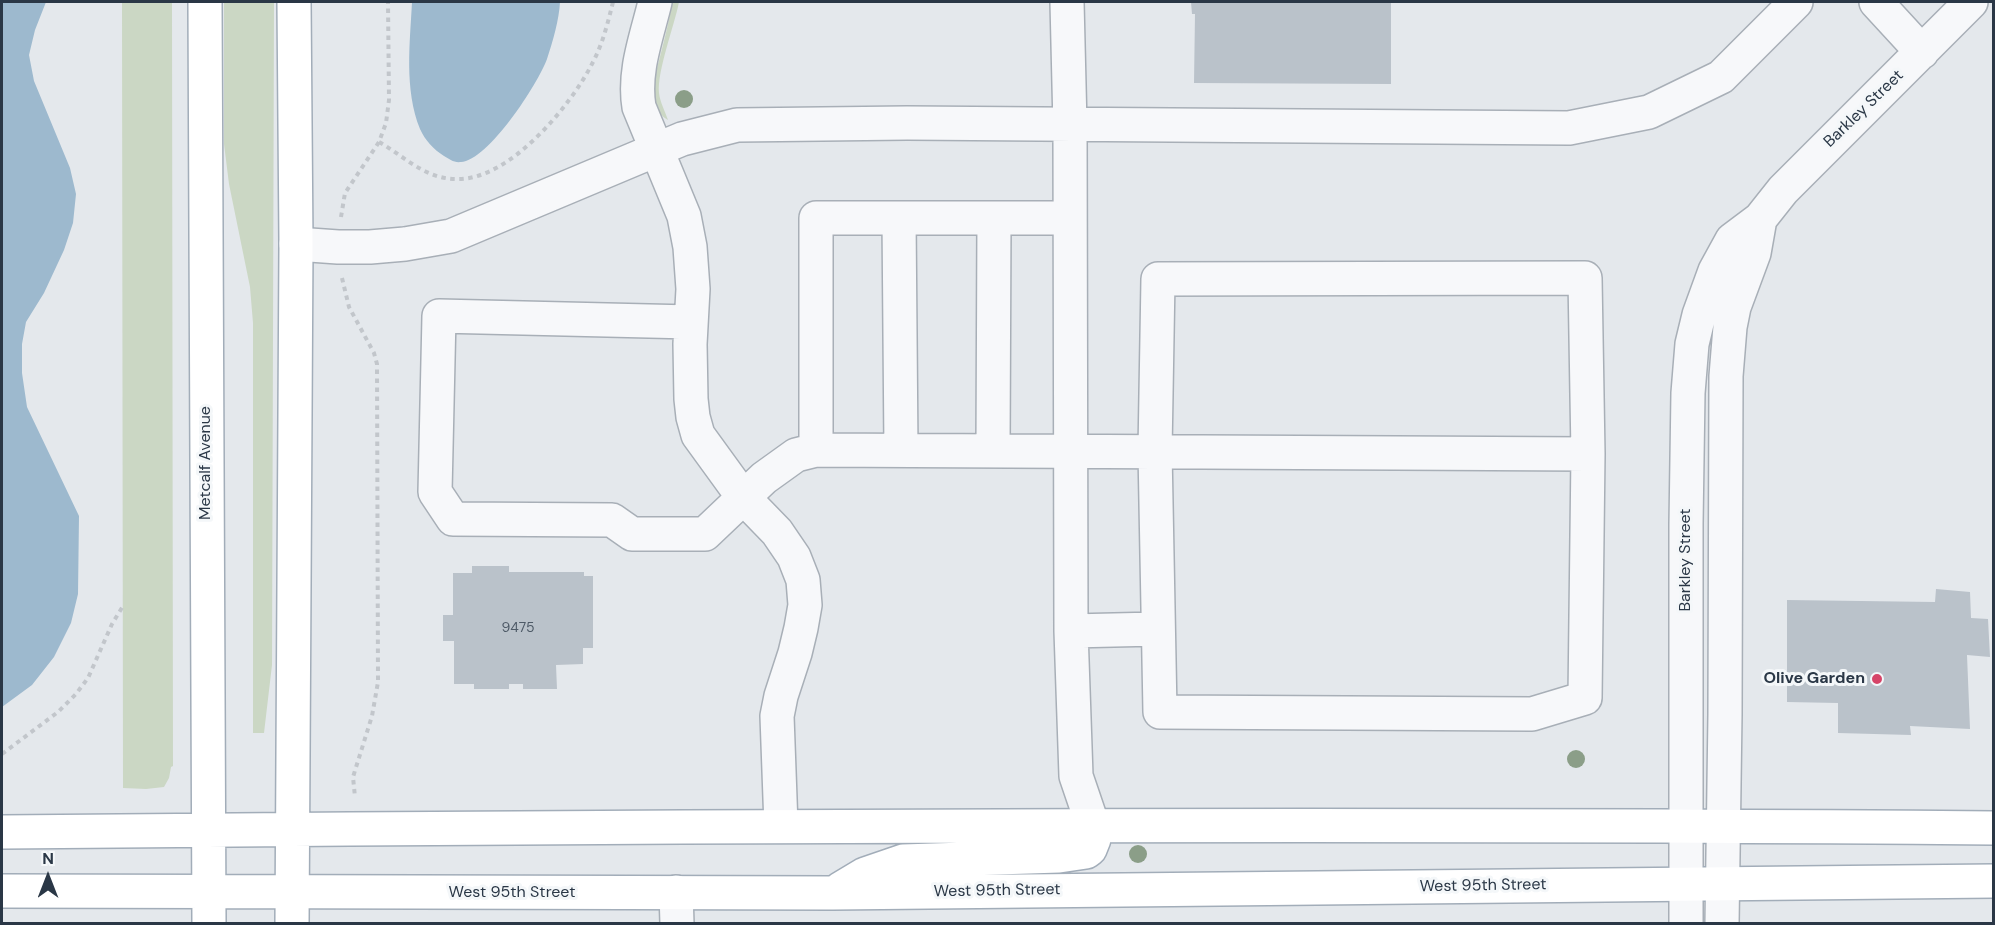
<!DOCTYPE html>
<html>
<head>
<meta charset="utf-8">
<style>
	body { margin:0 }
	#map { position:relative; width:1995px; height:925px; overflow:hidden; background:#e4e8ec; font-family:"DM Sans",sans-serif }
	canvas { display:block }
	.frame { position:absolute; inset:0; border:3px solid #2a3746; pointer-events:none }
	.north { position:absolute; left:18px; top:847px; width:60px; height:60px; -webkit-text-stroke:4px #f4f7f9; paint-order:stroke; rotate:0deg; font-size:16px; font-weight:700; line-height:24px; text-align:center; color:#2a3746 }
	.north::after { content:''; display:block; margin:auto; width:21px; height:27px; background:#2a3746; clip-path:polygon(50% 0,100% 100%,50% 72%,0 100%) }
</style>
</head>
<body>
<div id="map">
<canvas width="1995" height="925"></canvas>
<div class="frame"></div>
<div class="north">N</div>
</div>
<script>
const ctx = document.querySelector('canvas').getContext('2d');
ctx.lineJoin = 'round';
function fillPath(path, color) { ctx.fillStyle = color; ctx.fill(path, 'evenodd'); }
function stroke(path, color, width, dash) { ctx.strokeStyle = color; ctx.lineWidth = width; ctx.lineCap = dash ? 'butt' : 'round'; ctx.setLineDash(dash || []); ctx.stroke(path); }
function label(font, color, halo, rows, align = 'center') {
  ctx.font = font + ' "DM Sans",sans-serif'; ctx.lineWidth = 6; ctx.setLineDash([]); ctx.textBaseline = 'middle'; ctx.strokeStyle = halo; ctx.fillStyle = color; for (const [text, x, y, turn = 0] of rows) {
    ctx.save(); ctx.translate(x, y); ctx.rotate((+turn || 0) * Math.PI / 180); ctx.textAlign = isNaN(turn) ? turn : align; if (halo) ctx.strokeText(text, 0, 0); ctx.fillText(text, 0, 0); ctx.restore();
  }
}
fillPath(new Path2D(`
	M 122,2 L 172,2 L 173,766 L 171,767 L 169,778 L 164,787 L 146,789 L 123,788 Z
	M 224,2 L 274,2 L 272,665 L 264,733 L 253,733 L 253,323 L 250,287 L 229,184 L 224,144 Z
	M 672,2 L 679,2 C 674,27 657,71 659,93 C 660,102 665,111 668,120 C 643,106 657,70 662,49 C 666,33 670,17 672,2 Z`), '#cbd7c4');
fillPath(new Path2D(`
	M 2,2 L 46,2 L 35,30 L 29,55 L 34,81 L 70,168 L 76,194 L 73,223 L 64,250 L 44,293 L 26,322 L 22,344 L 22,373 L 27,407 L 79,516 L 78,594 L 71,623 L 54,657 L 32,685 L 2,707 Z
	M 412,2 L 560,2 C 559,20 553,41 547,59 C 538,84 488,161 461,162 C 454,163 449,159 444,156 C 433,149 425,140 420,129 C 404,89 410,43 412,2 Z`), '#9db9ce');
fillPath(new Path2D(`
	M 1191,2 L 1391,2 L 1391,84 L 1194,83 L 1195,14 L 1192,14 Z
	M 472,566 L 509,566 L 509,572 L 584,572 L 584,576 L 593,576 L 593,648 L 583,648 L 583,664 L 556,665 L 557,689 L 523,689 L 523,684 L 509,684 L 509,689 L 474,689 L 474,684 L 454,684 L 454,641 L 443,641 L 443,615 L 453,615 L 453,573 L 472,573 Z
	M 1936,589 L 1970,592 L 1971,618 L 1988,619 L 1990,657 L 1967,655 L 1970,729 L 1910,726 L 1911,735 L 1838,733 L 1838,703 L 1787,702 L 1787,600 L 1935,602 Z`), '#bac2ca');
const minor = new Path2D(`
	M 655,2 C 647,36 633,71 639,107 L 684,216 L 690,247 L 693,289 L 690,344 L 691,399 L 693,417 L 698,435 L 743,497 L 777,532 L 794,557 L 803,580 L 805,605 L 801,628 L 795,653 L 781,696 L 777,716 L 781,826
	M 1067,2 L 1070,126 L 1071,631 L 1076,776 L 1093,826
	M 1876,2 L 1922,52
	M 899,218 L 901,450
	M 994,218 L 1070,218
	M 296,244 L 338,247 L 370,247 L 405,244 L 451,236 L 682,139 L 737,125 L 907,123 L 1569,128 L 1649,112 L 1721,77 L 1796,2
	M 1585,278 L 1588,454 L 1585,698 L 1532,714 L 1160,712 L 1155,451 L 1158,279 Z
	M 691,322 L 439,316 L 435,492 L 453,519 L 612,520 L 632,534 L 705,534 L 764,478 L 796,455 L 816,450 L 1588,454
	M 816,450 L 816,218 L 994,218 L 993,450
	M 1071,631 L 1157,629
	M 676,892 L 677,924
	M 1686,924 L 1686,524 L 1688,393 L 1692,344 L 1699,315 L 1715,271 L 1732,240 L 1760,219 L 1783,190 L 1971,2
	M 1722,924 L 1725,714 L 1726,376 L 1730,327 L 1734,307 L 1754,253 L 1760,219`);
const major = new Path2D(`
	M 205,2 L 209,924
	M 2,832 C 665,826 1329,823 1994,828
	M 840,889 L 865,874 L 903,861 L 1059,856 L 1086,852 L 1090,849 L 1094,839 L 1093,826
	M 2,891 L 833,893 L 1994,881
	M 292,924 L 296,244 L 294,2`);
stroke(minor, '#a8afb7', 36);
stroke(major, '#a2adb9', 36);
stroke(new Path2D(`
	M 379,142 C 404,156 425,179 456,179 C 509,181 571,106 593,62 C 603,43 608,22 613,2
	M 341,217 L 345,193 L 379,142 L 386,123 L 389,100 L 388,2
	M 342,278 L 349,307 L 374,353 L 377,364 L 378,682 L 372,716 L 353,777 L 355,797
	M 2,754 L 58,712 L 76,694 L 88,678 L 112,624 L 123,606`), '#c2c6cb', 4, [4.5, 4.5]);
stroke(minor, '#f7f8fa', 33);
stroke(major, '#fff', 33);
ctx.fillStyle = '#8b9e88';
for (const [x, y] of [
	[684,99],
	[1576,759],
	[1138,854]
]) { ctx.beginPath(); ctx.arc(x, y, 9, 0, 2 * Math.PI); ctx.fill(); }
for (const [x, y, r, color] of [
	[1877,679,6,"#d64468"]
]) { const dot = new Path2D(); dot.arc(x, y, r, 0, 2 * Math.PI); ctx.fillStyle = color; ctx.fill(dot); stroke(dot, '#f4f7f9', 2); }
label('14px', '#4e5a67', null, [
	["9475",518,628]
]);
label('16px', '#2a3746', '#f4f7f9', [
	["Barkley Street",1864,109,-44],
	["Metcalf Avenue",206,463,-90],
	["Barkley Street",1686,560,-90],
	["West 95th Street",1483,886,-1],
	["West 95th Street",997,891,-1],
	["West 95th Street",512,893]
]);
label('bold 16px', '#2a3746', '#f4f7f9', [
	["Olive Garden",1865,679]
], 'right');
</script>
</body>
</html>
